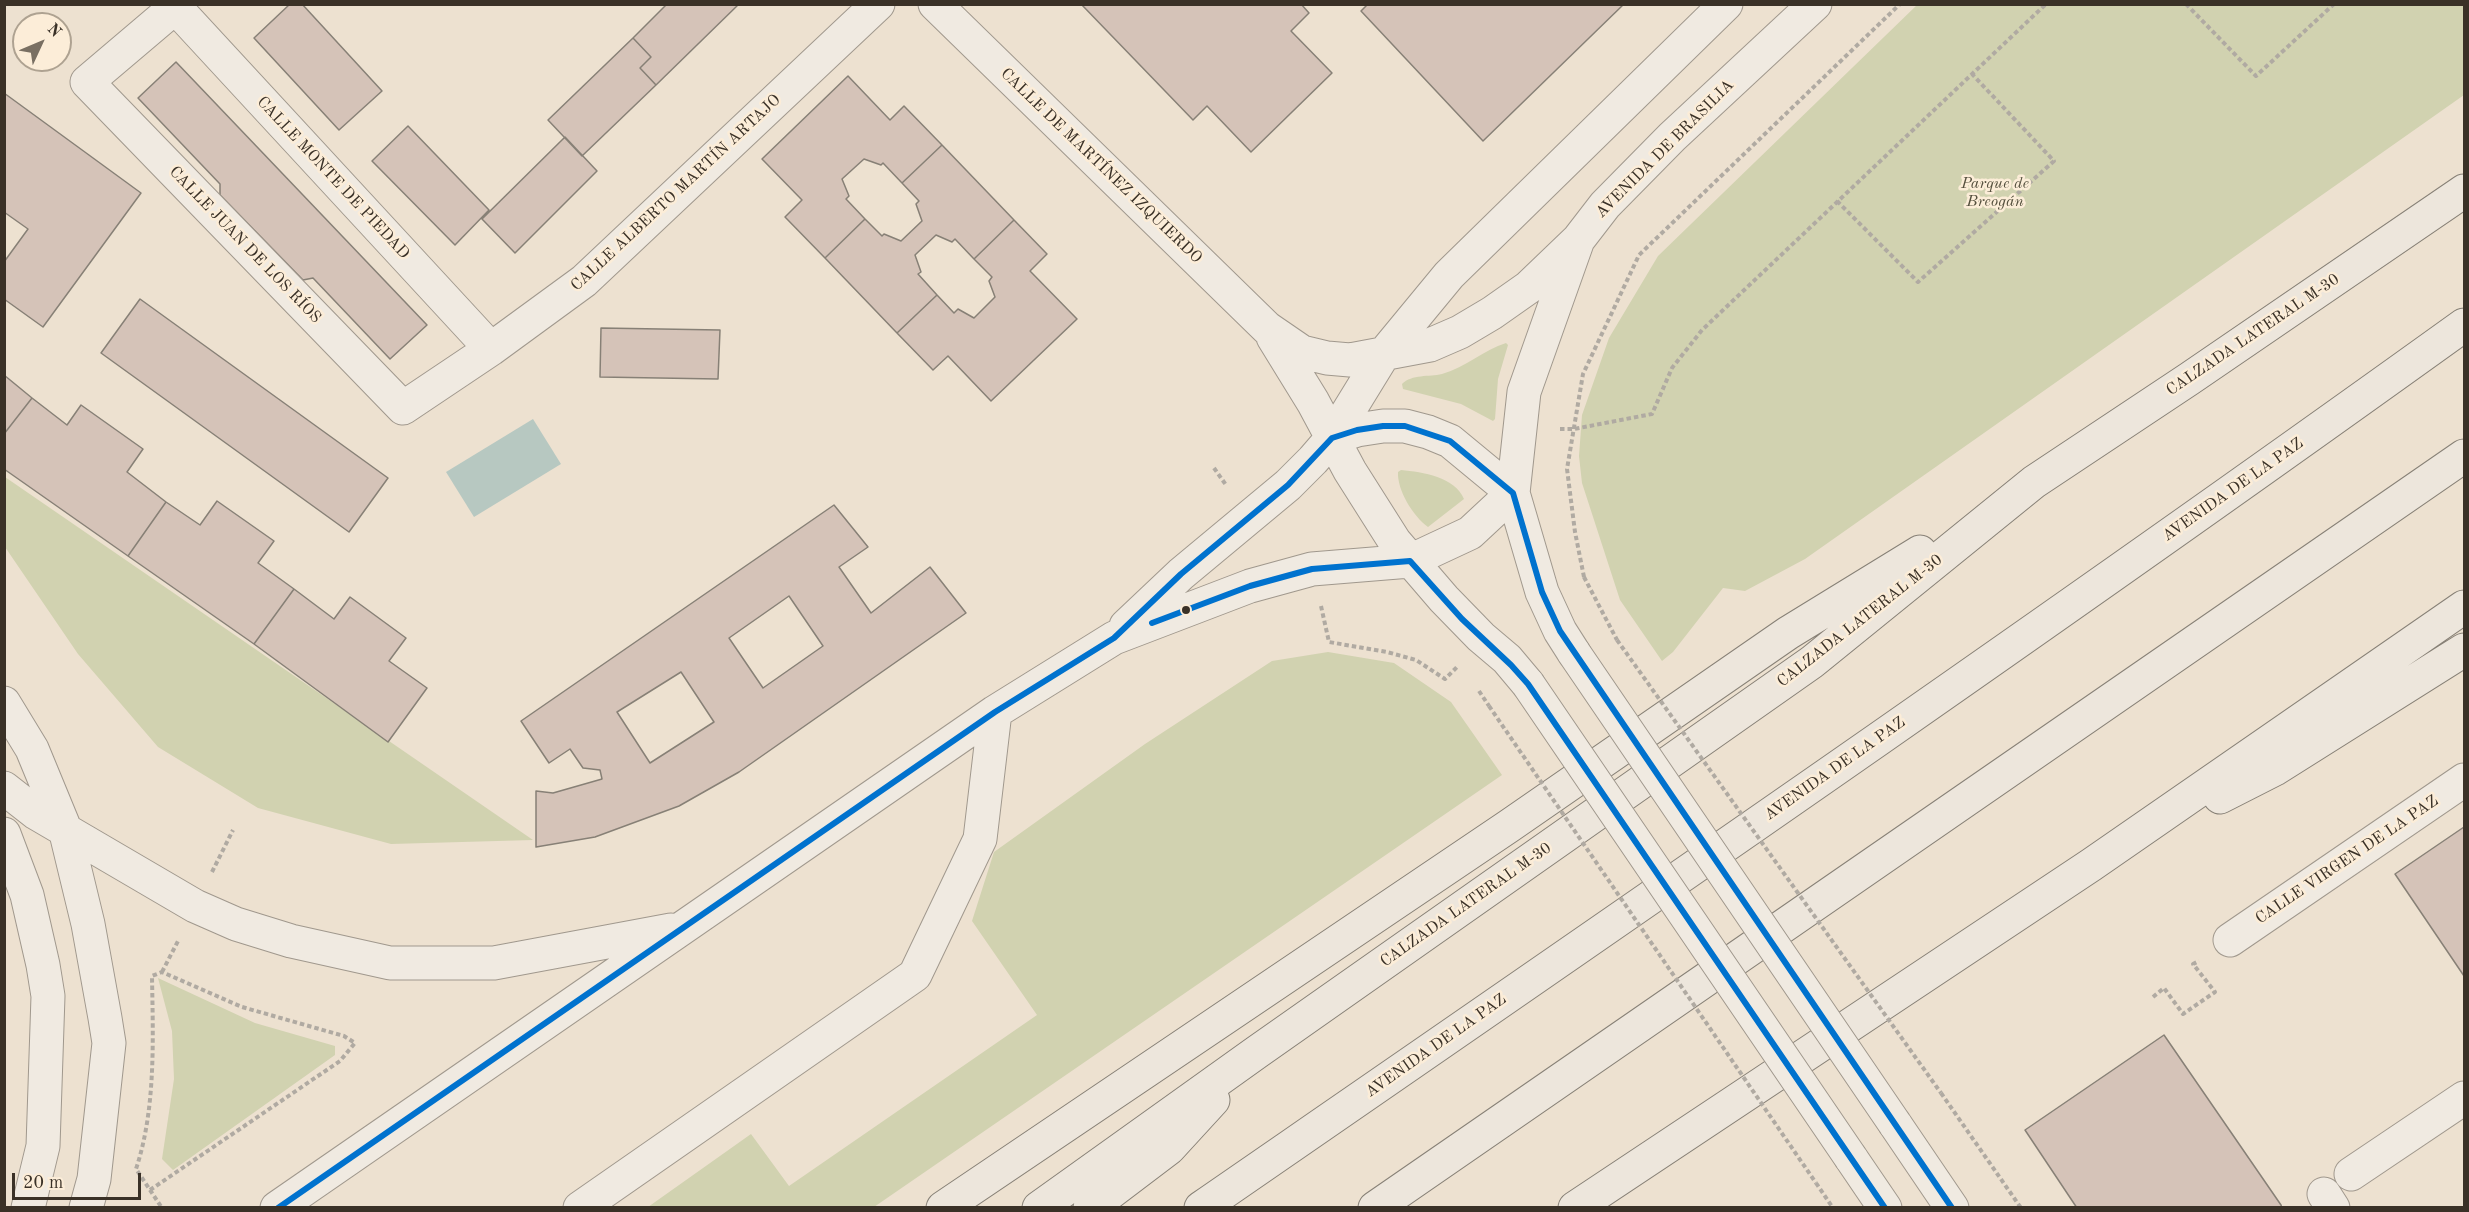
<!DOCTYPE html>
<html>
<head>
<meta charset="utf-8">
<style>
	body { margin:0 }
	#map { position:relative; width:2469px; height:1212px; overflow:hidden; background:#ede1d0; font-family:"Old Standard TT",serif }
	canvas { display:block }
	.frame { position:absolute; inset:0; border:6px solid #3a3127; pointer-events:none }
	.north { position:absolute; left:12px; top:12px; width:60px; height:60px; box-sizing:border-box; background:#fcedd8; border:2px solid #aea291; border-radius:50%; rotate:46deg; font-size:16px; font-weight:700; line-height:24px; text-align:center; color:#3a3127 }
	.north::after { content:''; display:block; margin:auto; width:21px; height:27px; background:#796f62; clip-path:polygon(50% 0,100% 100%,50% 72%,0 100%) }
	.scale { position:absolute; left:12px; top:1173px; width:129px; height:27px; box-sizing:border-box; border:3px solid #3a3127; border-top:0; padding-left:8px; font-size:18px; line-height:21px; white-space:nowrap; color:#3a3127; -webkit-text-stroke:4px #fcedd8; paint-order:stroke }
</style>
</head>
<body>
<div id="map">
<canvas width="2469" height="1212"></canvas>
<div class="frame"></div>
<div class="north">N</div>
<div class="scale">20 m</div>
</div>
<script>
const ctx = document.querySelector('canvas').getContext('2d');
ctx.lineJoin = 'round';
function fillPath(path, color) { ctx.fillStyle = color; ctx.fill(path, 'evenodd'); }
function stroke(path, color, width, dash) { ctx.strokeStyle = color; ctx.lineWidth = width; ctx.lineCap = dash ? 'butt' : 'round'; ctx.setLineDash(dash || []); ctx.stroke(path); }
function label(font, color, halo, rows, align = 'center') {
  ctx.font = font + ' "Old Standard TT",serif'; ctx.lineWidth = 5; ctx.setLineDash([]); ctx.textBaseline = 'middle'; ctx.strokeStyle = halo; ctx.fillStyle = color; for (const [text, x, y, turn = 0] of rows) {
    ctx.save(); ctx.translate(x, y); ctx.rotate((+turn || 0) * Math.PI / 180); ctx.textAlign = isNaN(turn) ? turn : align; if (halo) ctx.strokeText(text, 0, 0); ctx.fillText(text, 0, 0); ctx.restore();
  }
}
fillPath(new Path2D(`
	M 1917,5 L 2464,5 L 2464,95 L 1805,559 L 1745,591 L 1723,588 L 1673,652 L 1662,661 L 1620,600 L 1582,483 L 1579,456 L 1582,415 L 1609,338 L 1658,256 Z
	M 1506,343 L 1508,345 L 1498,379 L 1495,419 L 1493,421 L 1461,404 L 1403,389 L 1402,384 C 1412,374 1429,377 1442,374 C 1466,367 1484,350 1506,343 Z
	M 1401,470 C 1423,472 1455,477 1464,499 L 1428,527 C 1413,516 1397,490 1398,472 Z
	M 5,477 L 533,840 L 391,844 L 258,808 L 158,747 L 78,654 L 5,547 Z
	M 1328,652 L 1394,663 L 1451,702 L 1502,775 L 874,1207 L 648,1207 L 751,1134 L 789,1186 L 1037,1015 L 972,921 L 994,852 L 1145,744 L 1272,661 Z
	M 158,978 L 255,1023 L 335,1046 L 335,1055 L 173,1170 L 162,1159 L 174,1079 L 172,1031 Z`), '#d1d2b0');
fillPath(new Path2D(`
	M 533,419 L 561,464 L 474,517 L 446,472 Z`), '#b7c8c1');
const building = new Path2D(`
	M 290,4 L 302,4 L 382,91 L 339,130 L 254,38 Z
	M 667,4 L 739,4 L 656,85 L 640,68 L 651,57 L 633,38 Z
	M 1081,4 L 1301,4 L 1309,13 L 1291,31 L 1332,73 L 1251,152 L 1207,106 L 1193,120 Z
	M 1368,4 L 1624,4 L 1483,141 L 1361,11 Z
	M 633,38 L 651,57 L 640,68 L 656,85 L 582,156 L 548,120 Z
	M 176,62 L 427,325 L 390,359 L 313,278 L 303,280 L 220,195 L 220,184 L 138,98 Z
	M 848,76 L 890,120 L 904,106 L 942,145 L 902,183 L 883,163 L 881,165 L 864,159 L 842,179 L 849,196 L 846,199 L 865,219 L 825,258 L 785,217 L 802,200 L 762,159 Z
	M 4,93 L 141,193 L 43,327 L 4,299 L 4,262 L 28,229 L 4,212 Z
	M 408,126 L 489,210 L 455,245 L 372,161 Z
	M 565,137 L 597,171 L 515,253 L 482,219 Z
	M 942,145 L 1014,220 L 974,259 L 955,239 L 952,242 L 936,235 L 915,255 L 921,272 L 918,274 L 937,295 L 897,333 L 825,258 L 865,219 L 882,236 L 884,234 L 901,241 L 922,221 L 916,204 L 919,201 L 902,183 Z
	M 1014,220 L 1047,254 L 1030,271 L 1077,319 L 991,401 L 948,356 L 933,370 L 897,333 L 937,295 L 954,313 L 958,309 L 974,318 L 995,297 L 989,281 L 992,277 L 974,259 Z
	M 140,299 L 388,478 L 349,532 L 101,353 Z
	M 601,328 L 720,330 L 718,379 L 600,377 Z
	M 4,375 L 32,398 L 4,434 Z
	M 32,398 L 67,425 L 81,405 L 143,449 L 127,472 L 166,502 L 128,556 L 4,469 L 4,434 Z
	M 217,501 L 274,541 L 258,563 L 294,589 L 254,644 L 128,556 L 166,502 L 200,525 Z
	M 834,505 L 868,547 L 839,567 L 871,613 L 930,567 L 966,613 L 739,772 L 679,806 L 595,837 L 536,847 L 536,791 L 553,793 L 602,779 L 600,770 L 583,768 L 570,749 L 549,763 L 521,721 ZM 789,596 L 823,646 L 763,688 L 729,638 ZM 681,672 L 714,722 L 650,763 L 617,712 Z
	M 294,589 L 334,619 L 350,597 L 406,638 L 389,661 L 427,688 L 388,742 L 254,644 Z
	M 2464,827 L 2464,976 L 2395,874 Z
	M 2164,1035 L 2281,1205 L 2282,1208 L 2077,1208 L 2025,1130 Z`);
fillPath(building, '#d5c3b8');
stroke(building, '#878076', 1.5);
const minor = new Path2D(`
	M 179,4 L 87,82 L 403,408 L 491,349 L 584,281 L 878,4
	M 935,4 L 1267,328 L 1302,352 L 1327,358 L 1350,360 L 1430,345 L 1460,332 L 1492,313 L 1529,287 L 1578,240
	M 176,8 L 491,349
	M 1273,337 L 1313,402 L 1350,471 L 1395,542 L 1444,599 L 1481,637 L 1507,659 L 1528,684
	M 1332,438 L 1357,430 L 1383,426 L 1405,426 L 1428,432 L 1450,441 L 1513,493 L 1542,592 L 1560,631 L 1574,653
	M 1513,493 L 1524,392 L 1578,240 L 1605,205 L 1672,137 L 1815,4
	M 1126,626 L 1181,574 L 1288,485 L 1313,460 L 1332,438 L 1383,355 L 1449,275 L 1726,4
	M 4,703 L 32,749 L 65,829 L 88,924 L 105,1018 L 109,1043 L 94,1179 L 86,1208
	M 4,788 L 36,813 L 195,906 L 236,924 L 291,941 L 390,963 L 494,963 L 671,930
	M 4,834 L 27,895 L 43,965 L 48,996 L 43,1146 L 28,1208
	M 2230,940 L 2464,780
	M 1895,1124 L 1952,1208
	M 1851,1158 L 1885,1208
	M 2351,1174 L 2464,1098
	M 2324,1194 L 2333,1208
	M 277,1208 L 995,712 L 1114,638 L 1250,586 L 1312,569 L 1410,561 L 1470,533 L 1513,493
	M 580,1208 L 915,975 L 980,839 L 995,712`);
const highway = new Path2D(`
	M 2220,797 L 2275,769 L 2464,650
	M 943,1208 L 1509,826 L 1788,633 L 1920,552
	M 1039,1208 L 1257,1052 L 1812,662 L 2034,482 L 2189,379 L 2464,191
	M 1090,1208 L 1169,1148 L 1213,1100
	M 1201,1208 C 1624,916 2047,625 2464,325
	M 1375,1208 L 2464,456
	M 1575,1208 L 2091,865 L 2464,607`);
stroke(minor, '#a0988d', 35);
stroke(highway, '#878076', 35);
stroke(new Path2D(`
	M 2186,4 L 2256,76 L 2334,4
	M 1837,201 L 1918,282 L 2054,161 L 1972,74
	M 1560,429 L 1574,429 L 1652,414 L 1672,368 L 1702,330 L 2046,4
	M 1214,468 L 1226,485
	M 1584,577 L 1575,532 L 1567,469 L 1583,374 L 1639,255 L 1900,4
	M 1584,577 L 1617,640
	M 1321,606 L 1329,642 L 1387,652 L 1416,660 L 1445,679 L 1458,666
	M 1479,691 L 1489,706
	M 212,872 L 233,830
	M 162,972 L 178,941
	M 2153,997 L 2164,988 L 2183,1014 L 2215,992 L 2193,964 L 2199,961
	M 1941,1093 L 2021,1208
	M 1816,1183 L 1833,1208
	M 150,1190 L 340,1061 L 355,1043 L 344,1036 L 242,1007 L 162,972 L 152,976 C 153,1039 156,1109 136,1169 L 162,1208`), '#b0aaa2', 4, [4.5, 3]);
stroke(minor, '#f0eae1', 33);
stroke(highway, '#ede6dc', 33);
const minorBridge = new Path2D(`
	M 1574,653 L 1895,1124
	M 1528,684 L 1851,1158`);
stroke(minorBridge, '#a0988d', 35, []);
stroke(new Path2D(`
	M 1617,640 L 1941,1093
	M 1489,706 L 1816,1183`), '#b0aaa2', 4, [4.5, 3]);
stroke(minorBridge, '#f0eae1', 33);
stroke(new Path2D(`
	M 1152,623 L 1250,586 L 1312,569 L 1410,561 L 1462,619 L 1511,665 L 1528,684 L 1885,1208
	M 278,1208 L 995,712 L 1114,638 L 1181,574 L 1288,485 L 1332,438 L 1357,430 L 1383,426 L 1405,426 L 1450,441 L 1513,493 L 1542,592 L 1560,631 L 1952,1208`), '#0072ce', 6);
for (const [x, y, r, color] of [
	[1186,610,5,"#3a3127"]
]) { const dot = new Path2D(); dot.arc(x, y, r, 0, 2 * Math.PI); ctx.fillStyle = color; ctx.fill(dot); stroke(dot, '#fcedd8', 2); }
label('16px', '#3a3127', '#fcedd8', [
	["AVENIDA DE BRASILIA",1665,149,-45],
	["CALLE DE MARTÍNEZ IZQUIERDO",1101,166,44],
	["CALLE MONTE DE PIEDAD",333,178,47],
	["CALLE ALBERTO MARTÍN ARTAJO",676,193,-43],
	["CALLE JUAN DE LOS RÍOS",245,245,46],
	["CALZADA LATERAL M-30",2253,335,-34],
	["AVENIDA DE LA PAZ",2233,490,-35],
	["CALZADA LATERAL M-30",1860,621,-38],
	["AVENIDA DE LA PAZ",1835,769,-35],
	["CALLE VIRGEN DE LA PAZ",2347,860,-34],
	["CALZADA LATERAL M-30",1466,905,-35],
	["AVENIDA DE LA PAZ",1436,1046,-35]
]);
label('italic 16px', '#544f3d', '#fcedd8', [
	["Parque de",1995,184],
	["Breogán",1995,202]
]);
</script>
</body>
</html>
